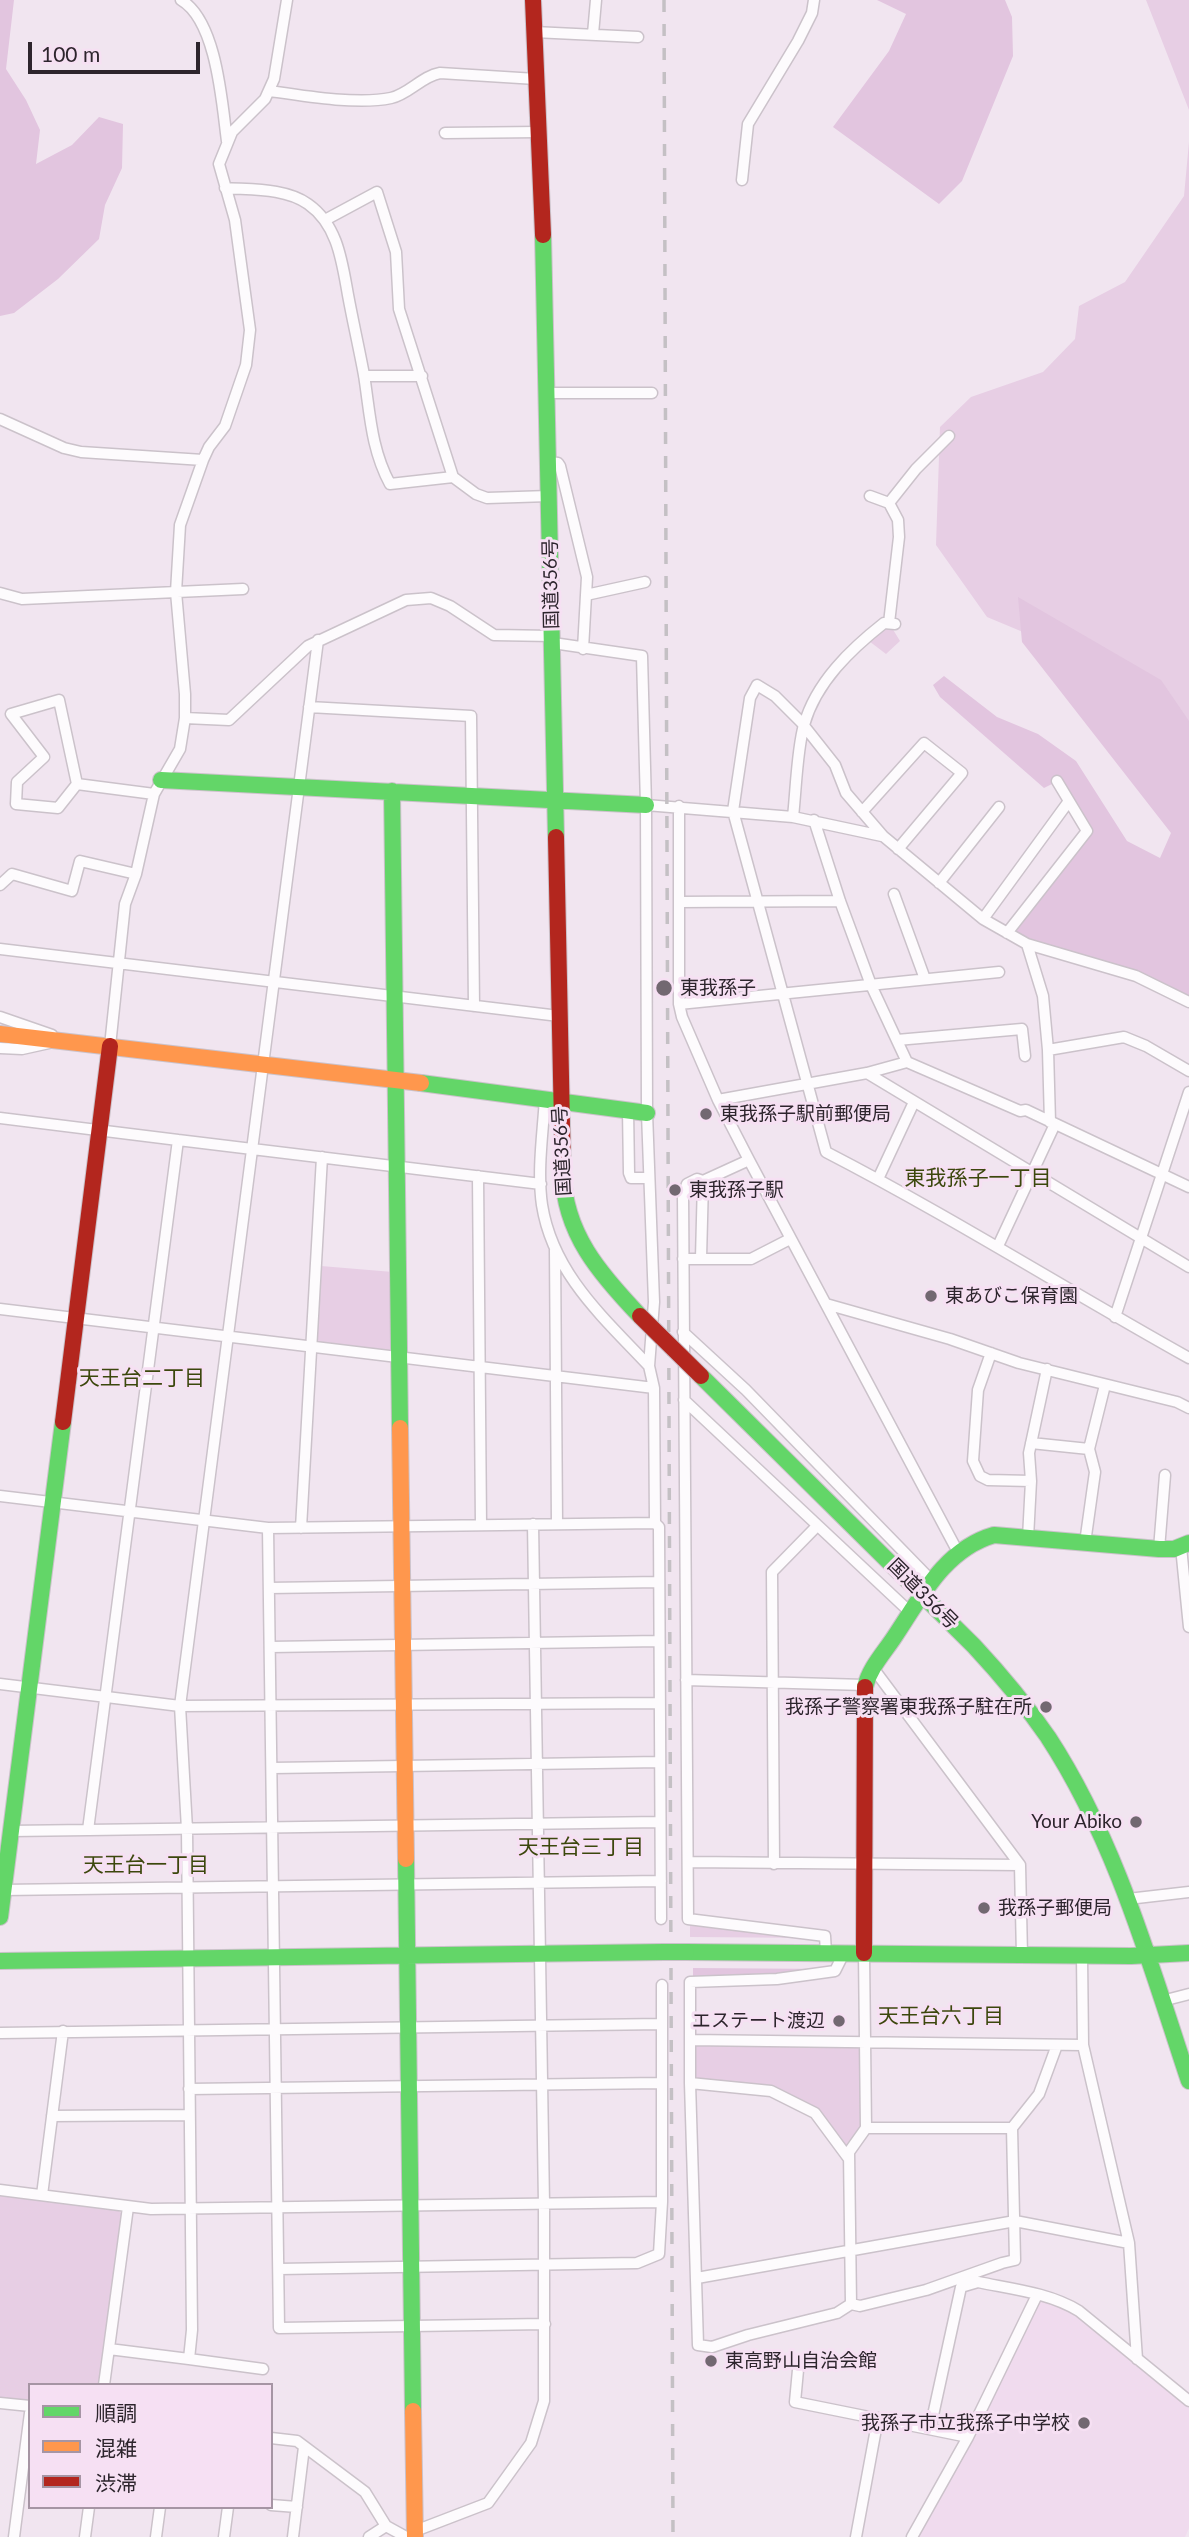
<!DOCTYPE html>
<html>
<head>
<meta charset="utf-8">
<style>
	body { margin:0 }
	#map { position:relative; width:1189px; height:2537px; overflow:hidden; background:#f1e5f0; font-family:Lato,"Noto Sans JP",sans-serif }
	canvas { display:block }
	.legend { position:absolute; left:28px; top:2383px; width:245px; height:126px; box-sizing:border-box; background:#f6e0f3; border:2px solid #a695a4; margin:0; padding:9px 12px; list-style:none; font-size:21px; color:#2d252d }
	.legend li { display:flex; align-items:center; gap:14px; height:35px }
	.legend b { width:35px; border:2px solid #a695a4 }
	.scale { position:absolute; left:28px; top:42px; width:172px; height:32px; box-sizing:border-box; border:4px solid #2d252d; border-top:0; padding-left:9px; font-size:21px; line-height:24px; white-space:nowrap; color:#2d252d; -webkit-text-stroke:5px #f6e0f3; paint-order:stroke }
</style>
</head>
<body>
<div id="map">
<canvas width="1189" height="2537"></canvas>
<ul class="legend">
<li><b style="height:9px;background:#63d668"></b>順調</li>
<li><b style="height:9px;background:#ff974d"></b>混雑</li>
<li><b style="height:9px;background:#b3261e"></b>渋滞</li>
</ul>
<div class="scale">100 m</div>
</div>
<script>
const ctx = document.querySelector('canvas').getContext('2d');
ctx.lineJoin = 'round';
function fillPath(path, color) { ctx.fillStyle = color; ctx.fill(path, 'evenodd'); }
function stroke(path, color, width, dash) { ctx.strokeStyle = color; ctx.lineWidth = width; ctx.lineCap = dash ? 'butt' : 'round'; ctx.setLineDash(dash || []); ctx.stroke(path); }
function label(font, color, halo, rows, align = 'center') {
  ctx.font = font + ' Lato,"Noto Sans JP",sans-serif'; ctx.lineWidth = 6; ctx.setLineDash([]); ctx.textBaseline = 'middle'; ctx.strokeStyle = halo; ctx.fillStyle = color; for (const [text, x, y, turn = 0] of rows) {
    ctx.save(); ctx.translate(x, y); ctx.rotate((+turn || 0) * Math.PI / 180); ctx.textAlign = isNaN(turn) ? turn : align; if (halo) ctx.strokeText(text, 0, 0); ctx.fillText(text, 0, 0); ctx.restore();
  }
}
fillPath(new Path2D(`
	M 1044,2301 L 1065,2308 L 1081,2317 L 1189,2408 L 1189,2528 L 1185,2537 L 917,2537 L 971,2439 L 1037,2304 Z`), '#f0dbee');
fillPath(new Path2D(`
	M 1146,0 L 1189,0 L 1189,110 Z
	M 1189,142 L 1189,760 L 1138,680 L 987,617 L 936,545 L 940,427 L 971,397 L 1043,372 L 1075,339 L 1079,306 L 1125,282 L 1184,196 Z
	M 889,623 L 900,641 L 886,654 L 865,638 Z
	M 321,1266 L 393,1272 L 394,1352 L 315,1342 Z
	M 690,1923 L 818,1938 L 690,1937 Z
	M 692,2042 L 862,2045 L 863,2125 L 846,2149 L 817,2110 L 771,2088 L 693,2081 Z
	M 0,2195 L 119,2211 L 122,2214 L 99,2385 L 30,2385 L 30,2401 L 0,2397 Z`), '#e7cee4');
fillPath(new Path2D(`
	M 0,0 L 14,0 L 6,69 L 26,100 L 40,130 L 36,164 L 72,145 L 99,117 L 123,124 L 122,168 L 105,205 L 99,239 L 58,279 L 14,313 L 0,316 Z
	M 877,0 L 1005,0 L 1012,17 L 1013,56 L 962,181 L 939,204 L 833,127 L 889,51 L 906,14 Z
	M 1018,597 L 1161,680 L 1189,721 L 1189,1002 L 1136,976 L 1007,933 L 1087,831 L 1058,781 L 1044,788 L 940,697 L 933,685 L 944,676 L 997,717 L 1038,734 L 1076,761 L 1127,841 L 1160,858 L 1171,833 L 1022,642 Z
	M 693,1968 L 831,1969 L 777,1976 L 693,1978 Z`), '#e2c5df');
const street = new Path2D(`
	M 181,0 C 217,21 222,104 227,141
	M 534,32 L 638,37
	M 593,34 L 596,0
	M 270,91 C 304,96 358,105 391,98 C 409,94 422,76 440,73 L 536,79
	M 445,133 L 539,132
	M 742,180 L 748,124 L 798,41 L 812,13 L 814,0
	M 225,188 C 252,190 285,188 308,204 C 338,225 342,262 348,295 C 353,322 359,348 364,375 C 370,413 371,449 390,484 L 453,477 L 476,494 L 487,498 L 549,496
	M 325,220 L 377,192 L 396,252 L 399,309 L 453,477
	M 364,376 L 422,376
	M 547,393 L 652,393
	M 0,419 L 64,448 L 81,452 L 203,460
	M 549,462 L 558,463 L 560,466 L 587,577 L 583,649
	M 870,496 L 889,503 L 898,520 L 899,537 L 889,623
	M 889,503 L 916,469 L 949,436
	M 0,593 L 22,599 L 243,589
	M 586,595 L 645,582
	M 553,643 L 642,656 L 646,805 L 647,1113 L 654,1302 L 649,1366 L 654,1388 L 655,1523 L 659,1527 L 661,1919
	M 309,707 L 471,716 L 474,1006
	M 185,718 L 229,720 L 308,646 L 406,600 L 431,598 L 450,606 L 494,635 L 552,636
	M 77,784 L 58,808 L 16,804 L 17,782 L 44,757 L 11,714 L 59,700 L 77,784 L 154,794
	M 646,805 L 793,817 L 882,836
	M 679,806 L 679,1004 L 682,1017 L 718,1100 L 749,1160 L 959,1554
	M 862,812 L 924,743 L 962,773 L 898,849
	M 793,817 C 796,790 797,749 804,725 C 816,682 851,649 884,623 L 895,624
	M 814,820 L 840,901 L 871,985 L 907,1062
	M 939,883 L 999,807
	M 0,885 L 12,874 L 72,891 L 80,861 L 136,874
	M 894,894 L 925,979
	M 679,902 L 840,901
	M 983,919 L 1069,801
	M 1007,933 L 1087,831 L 1057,781
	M 1027,944 L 1136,976 L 1189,1002
	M 0,949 L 559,1016
	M 679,1004 L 999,972
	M 0,1017 L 52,1035
	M 897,1040 L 1022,1029 L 1025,1056
	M 110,1046 L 125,904 L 136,874 L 154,794 L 180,749 L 185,718 L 185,694 L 176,592 L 180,525 L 203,460 L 209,447 L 225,426 L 246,365 L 250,330 L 235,220 L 219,164 L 232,132 L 265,99 L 274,79 L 287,0
	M 0,1048 L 22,1049 L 49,1043
	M 1048,1050 L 1124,1037 L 1146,1046 L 1189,1071
	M 867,1073 L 1189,1267
	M 545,1098 C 543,1132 537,1170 542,1205 C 553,1274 604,1318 649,1366
	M 718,1100 L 867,1073 L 907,1062 L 1020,1111 L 1026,1110 L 1189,1187
	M 628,1110 L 629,1173 L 631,1178 L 649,1178
	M 0,1118 L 178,1140 L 88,1830 L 10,1831
	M 1050,1122 L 1048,1050 L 1043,996 L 1027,944 L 983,919 L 883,836 L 846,793 L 835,765 L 801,722 L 775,696 L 757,685 L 750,698 L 733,811 L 826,1152 C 950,1216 1067,1290 1189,1358
	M 178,1140 L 541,1184
	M 749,1160 L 703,1181 L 697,1179 L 687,1184 L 683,1195 L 688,1919 L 825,1936 L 826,1953
	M 478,1176 L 481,1525
	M 878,1179 L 914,1102
	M 998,1246 L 1055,1124
	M 555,1250 L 557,1524
	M 701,1258 L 703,1181
	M 683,1259 L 751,1259 L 790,1239
	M 826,1304 L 950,1339 L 1019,1363 L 1177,1402 L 1189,1408
	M 0,1309 L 654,1388
	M 1115,1317 L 1189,1092
	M 683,1332 L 746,1390 L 932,1581
	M 991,1353 L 978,1390 L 973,1461 L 980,1476 L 988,1480 L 1031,1481
	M 684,1400 L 911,1613
	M 1031,1443 L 1089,1449
	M 0,1496 L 268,1528 L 655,1523
	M 268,1528 L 279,2328 L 545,2324
	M 301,1528 L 322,1157
	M 1028,1538 L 1031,1481 L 1029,1453 L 1047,1369
	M 1085,1543 L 1095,1472 L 1089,1449 L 1105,1385
	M 1181,1547 L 1189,1627
	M 1159,1549 L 1165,1475
	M 269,1588 L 659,1582
	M 270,1647 L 659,1641
	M 873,1668 L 1020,1865 L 1022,1956
	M 686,1680 L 865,1685
	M 0,1684 L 180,1706 L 659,1703
	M 273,1768 L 660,1762
	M 88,1830 L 660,1822
	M 688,1862 L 1020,1865
	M 774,1864 L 772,1572 L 817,1526
	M 3,1890 L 661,1881
	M 1128,1899 L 1189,1892
	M 844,1953 L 835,1971 L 777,1979 L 690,1982 L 690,2083 L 698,2345 L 712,2347 L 748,2335 L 837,2313 L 851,2304 L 860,2306 L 926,2290 L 1002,2263 L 1015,2260 L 1012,2128
	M 1082,1956 L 1083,2045 L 1129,2243 L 1137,2359
	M 1162,2001 L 1189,1994
	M 0,2033 L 662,2024
	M 690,2040 L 1083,2045
	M 690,2083 L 771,2091 L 815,2113 L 849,2159
	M 189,2089 L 661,2083
	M 52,2116 L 189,2115
	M 866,2128 L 1012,2128 L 1039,2094 L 1057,2045
	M 0,2190 L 151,2209 L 662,2202
	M 42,2195 L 63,2031
	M 279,2269 L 637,2263 L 659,2254 L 662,2202 L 662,1985
	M 697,2278 L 1015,2221 L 1129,2243
	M 851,2304 L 849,2152 L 866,2128 L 864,1953
	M 109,2349 L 189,2359 L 192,2330 L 187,1829 L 180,1706 L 318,640
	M 189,2359 L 263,2369
	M 798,2370 L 795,2402 L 968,2437
	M 104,2385 L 128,2207
	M 0,2403 L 30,2406
	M 930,2429 L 961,2287 L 978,2282 C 1012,2289 1050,2293 1079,2311 L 1189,2401
	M 271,2438 L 297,2441 L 365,2492 L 386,2526
	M 271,2505 L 297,2507
	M 415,2531 L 488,2503 L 531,2443 L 544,2401 L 544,2204 L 533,1524
	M 14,2537 L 30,2413
	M 85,2537 L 89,2507
	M 156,2537 L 160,2507
	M 224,2537 L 228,2507
	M 293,2537 L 304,2447
	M 369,2537 L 386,2526 L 406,2537
	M 856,2537 L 878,2418
	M 912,2537 L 968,2437 L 1037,2295`);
const fast = new Path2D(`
	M 543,235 L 556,837
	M 161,780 L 646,805
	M 392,791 L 400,1428
	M 421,1083 L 647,1113
	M 563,1173 C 564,1233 600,1274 640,1316
	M 701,1376 L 974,1646 C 1001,1675 1026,1705 1048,1737 C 1116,1841 1150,1964 1189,2081
	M 865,1687 C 870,1667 884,1653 895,1636 C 921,1597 945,1549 994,1535 L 1159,1549 L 1174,1549 L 1189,1543
	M 406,1859 L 413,2411
	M 0,1917 L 63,1422
	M 686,1952 L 1131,1956 L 1189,1953
	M 0,1961 L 664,1952`);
const slow = new Path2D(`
	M 0,1034 L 421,1083
	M 400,1428 L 406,1859
	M 413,2411 L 415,2537`);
const jam = new Path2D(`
	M 533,0 L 543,235
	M 556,837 L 563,1173
	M 63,1422 L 110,1046
	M 864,1953 L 865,1687`);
stroke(street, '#cbc2ca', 13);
stroke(fast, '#cbc2ca', 18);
stroke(slow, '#cbc2ca', 18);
stroke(jam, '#cbc2ca', 18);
stroke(street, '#fdfbfd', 10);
stroke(fast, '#63d668', 16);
stroke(slow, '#ff974d', 16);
stroke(jam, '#b3261e', 16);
stroke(new Path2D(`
	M 664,0 L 673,2537`), '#c4c0c4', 3.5, [12, 12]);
const fastBridge = new Path2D(`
	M 664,1952 L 686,1952`);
const jamBridge = new Path2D(`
	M 640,1316 L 701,1376`);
stroke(fastBridge, '#cbc2ca', 18, []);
stroke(jamBridge, '#cbc2ca', 18, []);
stroke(fastBridge, '#63d668', 16);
stroke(jamBridge, '#b3261e', 16);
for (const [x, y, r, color] of [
	[664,988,9,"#726871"],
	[706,1114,7,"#726871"],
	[675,1190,7,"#726871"],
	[931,1296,7,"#726871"],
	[1046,1707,7,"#726871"],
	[1136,1822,7,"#726871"],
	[984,1908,7,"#726871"],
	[839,2021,7,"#726871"],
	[711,2361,7,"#726871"],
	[1084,2423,7,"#726871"]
]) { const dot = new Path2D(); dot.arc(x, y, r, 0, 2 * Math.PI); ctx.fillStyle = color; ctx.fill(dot); stroke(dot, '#f6e0f3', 2.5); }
label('19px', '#2d252d', '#f6e0f3', [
	["国道356号",551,584,-91],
	["国道356号",562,1151,-93],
	["国道356号",923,1594,45]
]);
label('19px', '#2d252d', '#f6e0f3', [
	["東我孫子",680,988],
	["東我孫子駅前郵便局",720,1114],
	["東我孫子駅",689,1190],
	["東あびこ保育園",945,1296],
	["我孫子警察署東我孫子駐在所",1032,1707,"right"],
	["Your Abiko",1122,1822,"right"],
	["我孫子郵便局",998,1908],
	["エステート渡辺",825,2021,"right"],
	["東高野山自治会館",725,2361],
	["我孫子市立我孫子中学校",1070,2423,"right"]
], 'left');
label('21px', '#3c470d', '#f6e0f3', [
	["東我孫子一丁目",978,1178],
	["天王台二丁目",142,1378],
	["天王台三丁目",581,1847],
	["天王台一丁目",146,1865],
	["天王台六丁目",941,2016]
]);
</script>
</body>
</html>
